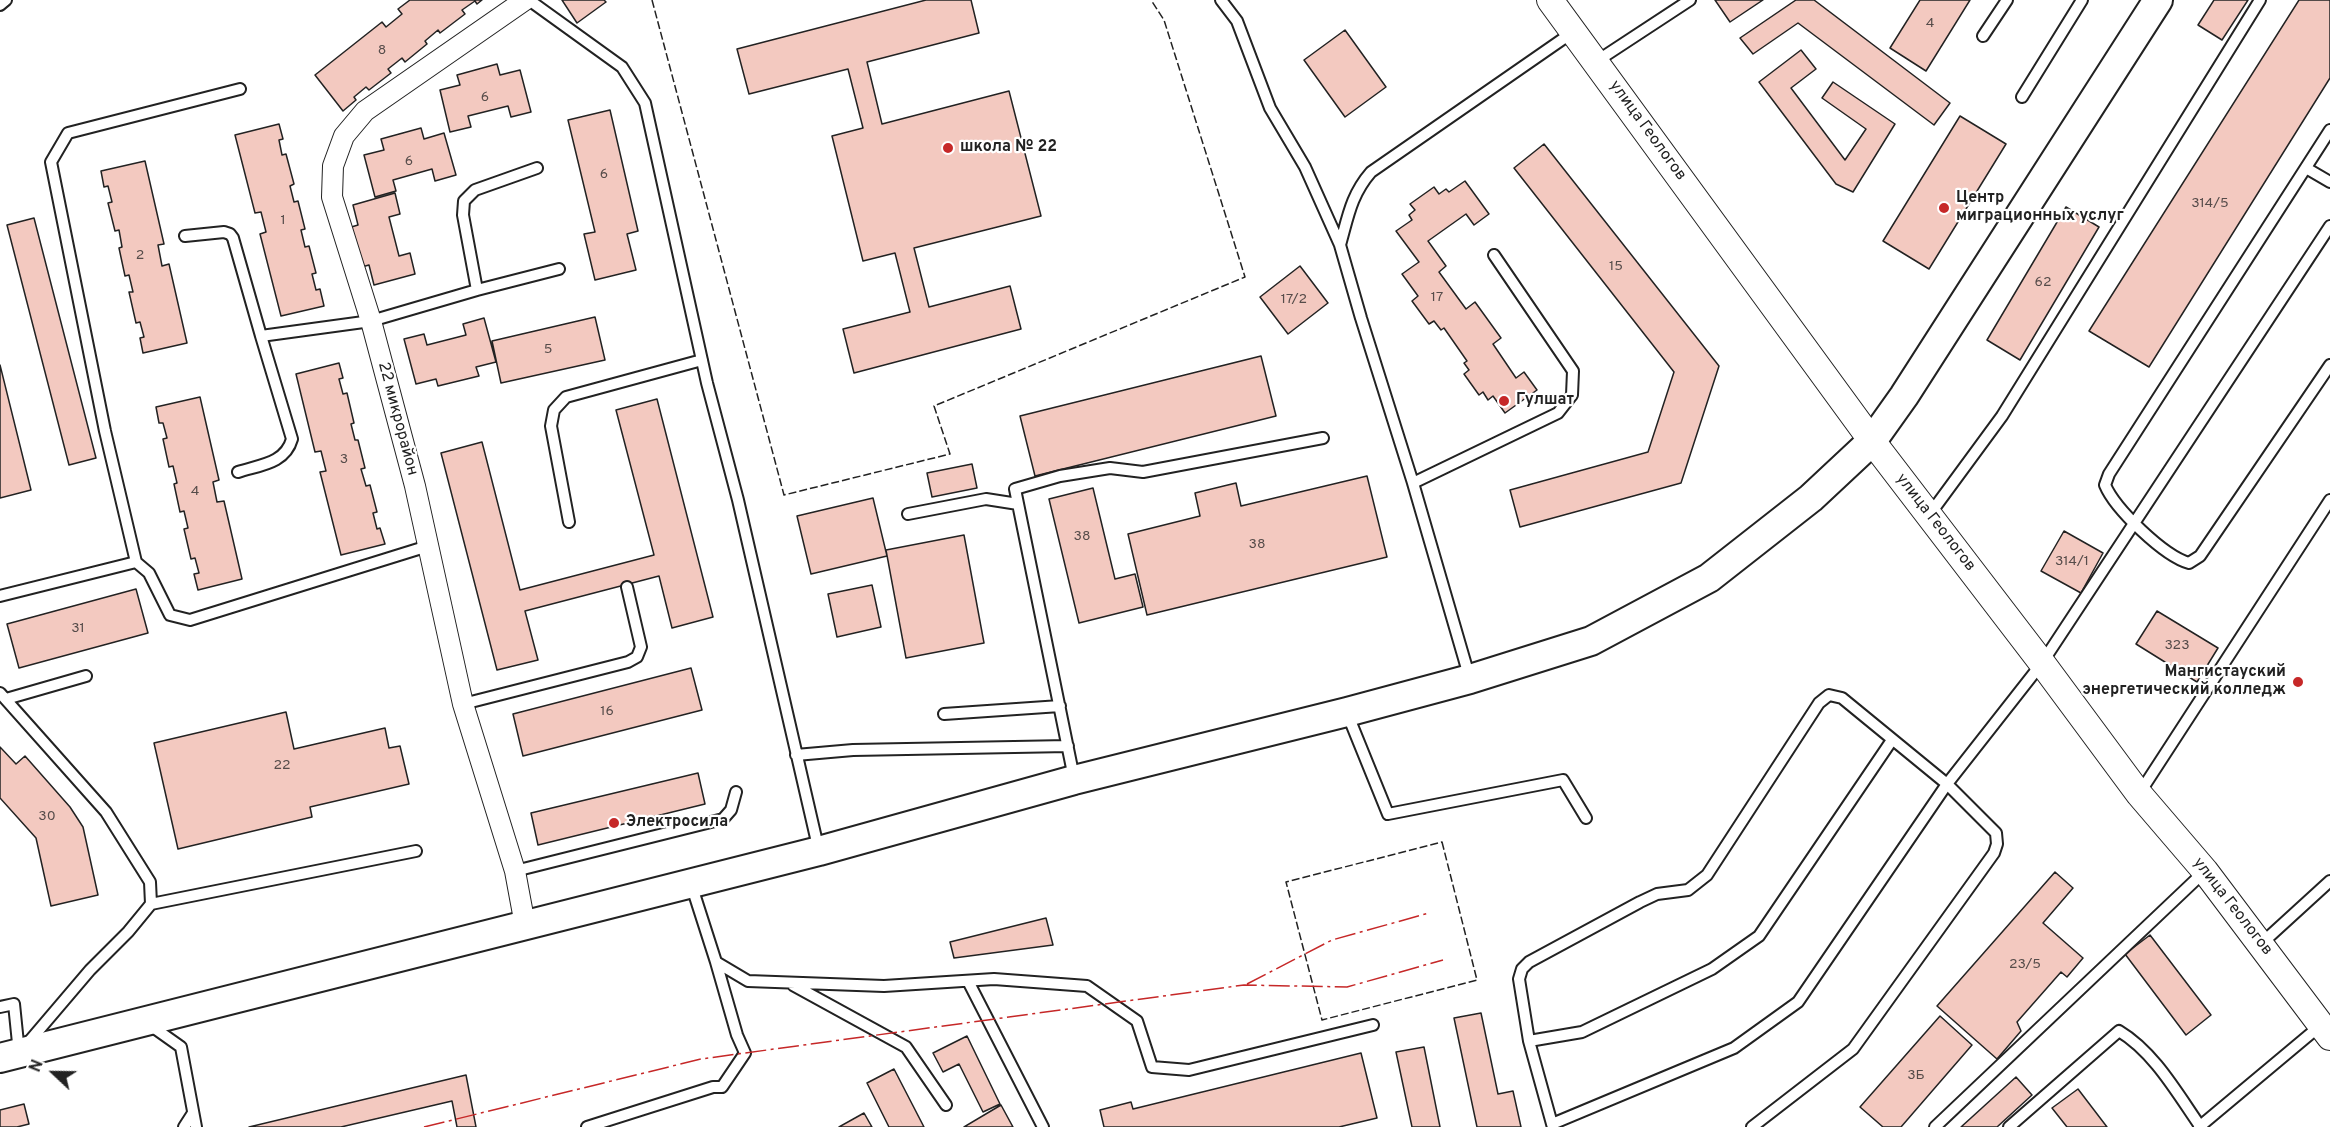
<!DOCTYPE html>
<html>
<head>
<meta charset="utf-8">
<style>
	body { margin:0 }
	#map { position:relative; width:2330px; height:1127px; overflow:hidden; background:#fff; font-family:Overpass,sans-serif }
	canvas { display:block }
	.north { position:absolute; left:24px; top:1043px; width:60px; height:60px; -webkit-text-stroke:4px #fff; paint-order:stroke; rotate:292deg; font-size:16px; font-weight:700; line-height:24px; text-align:center; color:#222 }
	.north::after { content:''; display:block; margin:auto; width:21px; height:27px; background:#222; clip-path:polygon(50% 0,100% 100%,50% 72%,0 100%) }
</style>
</head>
<body>
<div id="map">
<canvas width="2330" height="1127"></canvas>
<div class="north">N</div>
</div>
<script>
const ctx = document.querySelector('canvas').getContext('2d');
ctx.lineJoin = 'round';
function fillPath(path, color) { ctx.fillStyle = color; ctx.fill(path, 'evenodd'); }
function stroke(path, color, width, dash) { ctx.strokeStyle = color; ctx.lineWidth = width; ctx.lineCap = dash ? 'butt' : 'round'; ctx.setLineDash(dash || []); ctx.stroke(path); }
function label(font, color, halo, rows, align = 'center') {
  ctx.font = font + ' Overpass,sans-serif'; ctx.lineWidth = 4.5; ctx.setLineDash([]); ctx.textBaseline = 'middle'; ctx.strokeStyle = halo; ctx.fillStyle = color; for (const [text, x, y, turn = 0] of rows) {
    ctx.save(); ctx.translate(x, y); ctx.rotate((+turn || 0) * Math.PI / 180); ctx.textAlign = isNaN(turn) ? turn : align; if (halo) ctx.strokeText(text, 0, 0); ctx.fillText(text, 0, 0); ctx.restore();
  }
}
const building = new Path2D(`
	M 410,0 L 482,0 L 477,4 L 475,1 L 462,10 L 465,14 L 440,33 L 438,30 L 425,41 L 427,44 L 405,62 L 402,58 L 388,69 L 391,73 L 369,90 L 366,87 L 354,97 L 356,100 L 343,111 L 315,75 L 382,22 L 386,27 L 402,14 L 398,9 Z
	M 562,0 L 604,0 L 606,2 L 577,23 Z
	M 926,0 L 971,0 L 979,33 L 867,62 L 882,124 L 1009,91 L 1041,216 L 914,248 L 929,307 L 1010,286 L 1021,329 L 854,373 L 843,329 L 910,312 L 895,253 L 863,261 L 832,136 L 863,128 L 848,69 L 749,94 L 737,49 Z
	M 1715,0 L 1763,0 L 1730,22 Z
	M 1796,0 L 1814,0 L 1950,103 L 1934,125 L 1798,23 L 1753,54 L 1740,38 Z
	M 1920,0 L 1970,0 L 1926,71 L 1890,48 Z
	M 2214,0 L 2248,0 L 2222,40 L 2198,25 Z
	M 2299,0 L 2330,0 L 2330,78 L 2149,367 L 2089,331 Z
	M 1345,30 L 1386,87 L 1345,117 L 1304,60 Z
	M 1801,50 L 1816,69 L 1791,88 L 1845,160 L 1866,129 L 1822,98 L 1833,82 L 1895,124 L 1853,192 L 1836,184 L 1759,82 Z
	M 497,64 L 500,75 L 520,70 L 531,112 L 511,117 L 508,106 L 468,116 L 471,127 L 450,132 L 440,90 L 460,85 L 457,75 Z
	M 610,110 L 638,231 L 627,234 L 636,270 L 595,280 L 584,234 L 595,232 L 568,120 Z
	M 1960,116 L 2006,144 L 1929,269 L 1883,241 Z
	M 279,124 L 283,139 L 279,140 L 282,155 L 286,154 L 294,184 L 290,186 L 294,202 L 298,201 L 305,229 L 301,230 L 305,247 L 309,246 L 316,273 L 312,274 L 316,290 L 320,289 L 324,306 L 281,316 L 260,234 L 266,232 L 261,212 L 255,213 L 235,135 Z
	M 421,128 L 424,139 L 444,133 L 456,175 L 435,181 L 432,169 L 393,180 L 396,191 L 375,197 L 364,155 L 384,150 L 381,139 Z
	M 1544,144 L 1719,366 L 1681,483 L 1520,527 L 1510,490 L 1648,452 L 1674,372 L 1514,168 Z
	M 145,161 L 164,244 L 158,245 L 162,266 L 169,264 L 187,343 L 143,353 L 140,338 L 144,337 L 140,322 L 136,323 L 129,292 L 133,292 L 129,275 L 125,276 L 119,248 L 122,247 L 119,230 L 115,231 L 108,203 L 112,202 L 108,186 L 104,187 L 101,171 Z
	M 1465,181 L 1489,214 L 1474,225 L 1466,214 L 1428,241 L 1446,266 L 1439,272 L 1466,309 L 1475,302 L 1501,338 L 1493,344 L 1516,378 L 1524,372 L 1537,390 L 1505,413 L 1493,396 L 1488,400 L 1483,392 L 1479,395 L 1464,374 L 1469,370 L 1464,363 L 1467,361 L 1444,328 L 1441,330 L 1434,321 L 1429,324 L 1412,301 L 1418,296 L 1402,274 L 1419,262 L 1396,231 L 1412,220 L 1409,215 L 1415,210 L 1410,204 L 1434,187 L 1439,194 L 1446,189 L 1449,192 Z
	M 395,193 L 400,214 L 389,217 L 399,256 L 410,253 L 415,274 L 374,285 L 369,265 L 358,268 L 348,228 L 358,225 L 353,205 Z
	M 2066,207 L 2099,227 L 2020,360 L 1987,340 Z
	M 34,218 L 96,458 L 69,465 L 7,225 Z
	M 1300,266 L 1328,303 L 1288,334 L 1260,297 Z
	M 595,317 L 605,360 L 501,383 L 492,341 Z
	M 484,318 L 496,362 L 476,367 L 479,376 L 438,386 L 436,379 L 416,384 L 404,339 L 424,334 L 427,345 L 466,335 L 463,324 Z
	M 1261,356 L 1276,416 L 1035,476 L 1020,416 Z
	M 339,363 L 343,378 L 339,379 L 343,394 L 347,393 L 354,423 L 351,424 L 355,440 L 358,440 L 365,468 L 361,469 L 366,486 L 370,485 L 377,512 L 373,513 L 377,529 L 380,528 L 385,544 L 341,555 L 320,472 L 326,471 L 321,451 L 315,452 L 296,374 Z
	M 0,365 L 31,490 L 0,498 Z
	M 200,397 L 219,480 L 213,482 L 217,502 L 224,501 L 242,579 L 198,590 L 194,574 L 199,573 L 195,558 L 191,559 L 184,529 L 188,528 L 184,511 L 180,512 L 174,484 L 177,483 L 173,466 L 169,467 L 163,439 L 167,438 L 163,423 L 159,423 L 156,407 Z
	M 657,399 L 713,617 L 672,628 L 659,576 L 525,611 L 538,660 L 497,670 L 441,453 L 482,442 L 520,590 L 654,555 L 616,410 Z
	M 972,464 L 977,488 L 932,497 L 927,473 Z
	M 1367,476 L 1387,557 L 1147,615 L 1128,534 L 1200,516 L 1195,493 L 1236,483 L 1241,506 Z
	M 1093,488 L 1115,579 L 1135,574 L 1143,607 L 1079,623 L 1049,499 Z
	M 873,498 L 887,556 L 811,574 L 797,516 Z
	M 2064,531 L 2103,553 L 2081,593 L 2041,571 Z
	M 964,535 L 984,643 L 906,658 L 886,550 Z
	M 872,585 L 881,627 L 837,637 L 828,594 Z
	M 136,589 L 148,633 L 19,668 L 7,624 Z
	M 2157,611 L 2218,648 L 2197,682 L 2136,644 Z
	M 691,668 L 702,710 L 523,756 L 513,714 Z
	M 286,712 L 294,749 L 385,728 L 389,748 L 400,746 L 409,784 L 310,807 L 312,817 L 178,849 L 154,743 Z
	M 0,747 L 16,764 L 25,756 L 70,807 L 83,827 L 98,895 L 51,906 L 36,838 L 0,798 Z
	M 698,773 L 705,804 L 538,845 L 531,813 Z
	M 2055,872 L 2073,888 L 2043,923 L 2083,958 L 2067,977 L 2061,972 L 2017,1022 L 2021,1031 L 1997,1059 L 1937,1006 Z
	M 1046,918 L 1053,945 L 954,958 L 950,942 Z
	M 2150,935 L 2211,1015 L 2186,1035 L 2125,954 Z
	M 1481,1013 L 1498,1094 L 1513,1091 L 1521,1127 L 1477,1127 L 1454,1018 Z
	M 1940,1016 L 1972,1045 L 1901,1127 L 1883,1127 L 1860,1107 Z
	M 967,1036 L 1000,1104 L 983,1112 L 959,1064 L 943,1072 L 933,1053 Z
	M 1424,1047 L 1440,1127 L 1412,1127 L 1396,1052 Z
	M 1361,1053 L 1377,1118 L 1339,1127 L 1104,1127 L 1100,1110 L 1131,1102 L 1133,1109 Z
	M 894,1069 L 924,1127 L 889,1127 L 867,1083 Z
	M 466,1075 L 476,1127 L 457,1127 L 452,1101 L 341,1127 L 249,1127 Z
	M 2016,1077 L 2032,1095 L 1997,1127 L 1961,1127 Z
	M 2078,1089 L 2107,1127 L 2067,1127 L 2052,1108 Z
	M 24,1104 L 29,1124 L 17,1127 L 0,1127 L 0,1110 Z
	M 1001,1105 L 1013,1127 L 964,1127 Z
	M 864,1113 L 872,1127 L 839,1127 Z`);
fillPath(building, '#f3c9c0');
stroke(building, '#222', 1.5);
const service = new Path2D(`
	M 529,0 L 622,67 L 645,103 L 707,383 L 738,500 L 819,851
	M 1221,0 L 1237,21 L 1270,108 L 1305,167 L 1340,245 L 1361,318 L 1413,483
	M 0,5 L 6,0
	M 1983,36 L 2007,0
	M 1597,61 L 1690,0
	M 2022,97 L 2082,0
	M 2330,130 L 2109,474 L 2105,485 C 2115,509 2164,556 2189,563 L 2200,556 L 2330,365
	M 2306,168 L 2330,182
	M 185,236 L 224,232 L 230,234 L 233,238 L 261,336
	M 1340,245 C 1348,217 1351,195 1371,172 L 1573,32
	M 477,290 L 559,269
	M 238,472 C 259,465 285,464 292,439 L 261,336 L 371,321 L 477,290 L 463,215 L 464,201 L 475,190 L 537,168
	M 908,514 L 986,499 L 1018,504
	M 1930,514 L 2002,416 L 2260,0
	M 569,522 L 551,426 L 554,410 L 566,397 L 702,360
	M 136,562 L 105,431 L 51,162 L 68,133 L 240,89
	M 0,596 L 136,562 L 149,573 L 170,615 L 190,620 L 428,546
	M 1470,679 L 1413,483 L 1558,413 L 1572,395 L 1573,371 L 1494,255
	M 0,693 L 106,812 L 150,882 L 151,904 L 128,932 L 90,970 L 27,1044
	M 6,699 L 86,676
	M 463,704 L 628,662 L 637,657 L 641,647 L 627,587
	M 1347,713 L 1388,814 L 1563,780 L 1586,818
	M 944,714 L 1060,706
	M 796,755 L 853,750 L 1068,746
	M 1074,778 L 1015,489 L 1060,476 L 1110,468 L 1143,472 L 1323,438
	M 2139,794 L 2330,500
	M 515,871 L 723,819 L 731,810 L 736,792
	M 691,884 L 716,962 L 748,981 L 884,986 L 994,979 L 1087,986 L 1137,1021 L 1152,1067 L 1189,1070 L 1373,1025
	M 151,904 L 416,851
	M 2261,944 L 2330,881
	M 968,981 L 1043,1127
	M 793,985 L 906,1047 L 946,1105
	M 0,1007 L 14,1004 L 19,1053
	M 150,1025 L 181,1047 L 196,1127
	M 1529,1041 L 1582,1032 L 1712,969 L 1759,936 L 1892,740
	M 1552,1124 L 1734,1048 L 1798,1002 L 1947,784 L 1842,698 L 1829,695 L 1819,703 L 1707,875 L 1688,890 L 1657,894 L 1640,902 L 1529,962 L 1522,969 L 1519,979 L 1529,1041 L 1552,1124 L 1553,1127
	M 184,1127 L 193,1113
	M 587,1127 L 713,1087 L 722,1087 L 745,1053 L 737,1035 L 716,962
	M 1752,1127 L 1853,1049 L 1994,853 L 1997,844 L 1996,833 L 1947,784 L 2042,663 L 2330,226
	M 1935,1127 L 2205,871
	M 2009,1127 L 2119,1031 C 2154,1052 2177,1093 2200,1126
	M 2199,1127 L 2321,1025`);
const minor = new Path2D(`
	M 525,0 L 365,111 L 344,136 L 333,166 L 332,197 L 371,321 L 415,486 L 463,704 L 515,871 L 525,925`);
const tertiary = new Path2D(`
	M 1550,0 L 1872,441 L 2042,663 L 2139,794 L 2205,871 L 2330,1037`);
const secondary = new Path2D(`
	M 0,1058 L 819,851 L 1074,780 L 1347,712 L 1470,679 L 1591,641 L 1709,578 L 1811,498 L 1872,441 L 1904,396 L 2158,0`);
stroke(service, '#222', 14);
stroke(minor, '#222', 22);
stroke(tertiary, '#222', 28);
stroke(secondary, '#222', 32);
stroke(service, '#fff', 10);
stroke(minor, '#fff', 20);
stroke(tertiary, '#fff', 26);
stroke(secondary, '#fff', 28);
stroke(new Path2D(`
	M 652,0 L 784,495 L 950,454 L 934,406 L 1245,277 L 1164,20 L 1151,0
	M 1442,842 L 1477,980 L 1322,1020 L 1286,882 Z`), '#222', 1.5, [8, 3]);
stroke(new Path2D(`
	M 1247,984 L 1332,940 L 1429,913
	M 424,1127 L 701,1059 L 1244,985 L 1347,987 L 1443,960`), '#c62828', 1.5, [21, 4.5, 3, 4.5]);
for (const [x, y, r, color] of [
	[948,148,6,"#c62828"],
	[1944,208,6,"#c62828"],
	[1504,401,6,"#c62828"],
	[2298,682,6,"#c62828"],
	[614,823,6,"#c62828"]
]) { const dot = new Path2D(); dot.arc(x, y, r, 0, 2 * Math.PI); ctx.fillStyle = color; ctx.fill(dot); stroke(dot, '#fff', 2); }
label('14px', '#564c4a', null, [
	["4",1930,24],
	["8",382,51],
	["6",485,98],
	["6",409,162],
	["6",604,175],
	["314/5",2210,204],
	["1",283,221],
	["2",140,256],
	["15",1616,267],
	["62",2043,283],
	["17",1437,298],
	["17/2",1294,300],
	["5",548,350],
	["3",344,460],
	["4",195,492],
	["38",1082,537],
	["38",1257,545],
	["314/1",2072,562],
	["31",78,629],
	["323",2177,646],
	["16",607,712],
	["22",282,766],
	["30",47,817],
	["23/5",2025,965],
	["3Б",1916,1076]
]);
label('16px', '#222', '#fff', [
	["улица Геологов",1647,131,54],
	["22 микрорайон",397,419,75],
	["улица Геологов",1935,523,52],
	["улица Геологов",2232,907,52]
]);
label('bold 16px', '#222', '#fff', [
	["школа № 22",960,148],
	["Центр",1956,199],
	["миграционных услуг",1956,217],
	["Гулшат",1516,401],
	["Мангистауский",2286,673,"right"],
	["энергетический колледж",2286,691,"right"],
	["Электросила",626,823]
], 'left');
</script>
</body>
</html>
